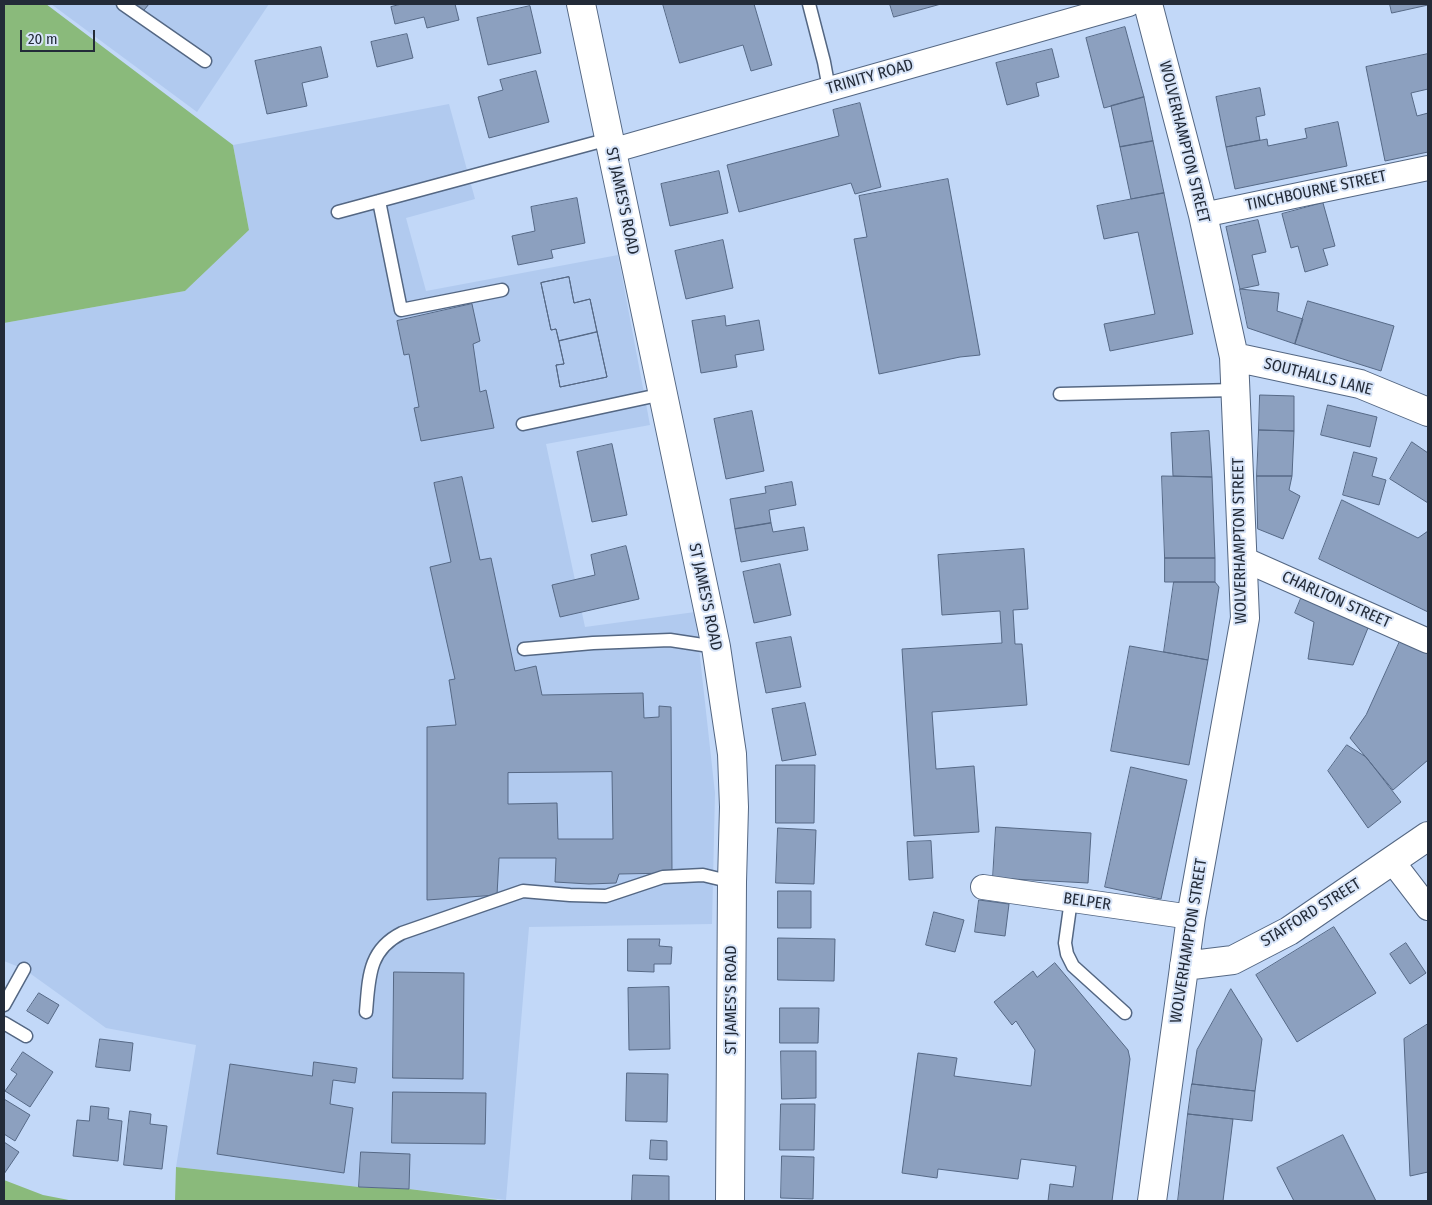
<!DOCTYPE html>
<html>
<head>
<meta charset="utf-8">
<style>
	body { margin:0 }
	#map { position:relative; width:1432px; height:1205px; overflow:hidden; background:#c2d8f8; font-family:"Fira Sans Condensed",sans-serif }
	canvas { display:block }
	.frame { position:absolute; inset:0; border:5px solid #232b38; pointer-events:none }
	.scale { position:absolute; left:20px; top:30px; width:75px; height:22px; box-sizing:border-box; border:2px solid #232b38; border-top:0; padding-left:6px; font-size:15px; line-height:18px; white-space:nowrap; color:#232b38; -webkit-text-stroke:4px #d7e4f8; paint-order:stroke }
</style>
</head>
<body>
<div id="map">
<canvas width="1432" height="1205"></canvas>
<div class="frame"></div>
<div class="scale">20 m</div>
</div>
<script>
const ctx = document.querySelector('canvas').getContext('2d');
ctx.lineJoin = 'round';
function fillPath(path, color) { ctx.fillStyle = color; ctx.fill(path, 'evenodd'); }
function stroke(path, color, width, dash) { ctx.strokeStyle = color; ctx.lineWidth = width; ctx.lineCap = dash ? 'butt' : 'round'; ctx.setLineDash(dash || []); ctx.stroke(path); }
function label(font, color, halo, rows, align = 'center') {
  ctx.font = font + ' "Fira Sans Condensed",sans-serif'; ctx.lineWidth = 4; ctx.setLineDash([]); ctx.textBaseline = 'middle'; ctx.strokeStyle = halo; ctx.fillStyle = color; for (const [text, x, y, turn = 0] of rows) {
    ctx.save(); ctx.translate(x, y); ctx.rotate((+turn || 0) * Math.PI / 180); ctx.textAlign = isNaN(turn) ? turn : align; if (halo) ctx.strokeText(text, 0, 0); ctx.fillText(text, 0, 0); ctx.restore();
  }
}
fillPath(new Path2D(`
	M 51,4 L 269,4 L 197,112 Z
	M 449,104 L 475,199 L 406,218 L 426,291 L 618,255 L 650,425 L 546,444 L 585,627 L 695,612 L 715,793 L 712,924 L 529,927 L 506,1200 L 409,1189 L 359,1187 L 176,1167 L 196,1045 L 106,1028 L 24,969 L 4,961 L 4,323 L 185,291 L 249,230 L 233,145 Z`), '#b1caef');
fillPath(new Path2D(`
	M 4,4 L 46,4 L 233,145 L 249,230 L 185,291 L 4,323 Z
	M 176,1167 L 359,1187 L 409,1189 L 506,1201 L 175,1201 Z
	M 4,1180 L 43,1195 L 74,1201 L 4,1201 Z`), '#8aba7b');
const building = new Path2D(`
	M 125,4 L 149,4 L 140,15 Z
	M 402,4 L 455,4 L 459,20 L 427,28 L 424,17 L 395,24 L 391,7 Z
	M 663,4 L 754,4 L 772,65 L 751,71 L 743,45 L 680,63 Z
	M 890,4 L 941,4 L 894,17 Z
	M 1390,4 L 1428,4 L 1428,5 L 1392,13 Z
	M 530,6 L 541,53 L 488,65 L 477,18 Z
	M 1125,27 L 1144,97 L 1104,108 L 1086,38 Z
	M 407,34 L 413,58 L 377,67 L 371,42 Z
	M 321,47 L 328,77 L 302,83 L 307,106 L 267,114 L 255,61 Z
	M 1052,49 L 1059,77 L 1036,83 L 1039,96 L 1007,105 L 996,63 Z
	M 1428,54 L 1428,89 L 1411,93 L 1417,116 L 1428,113 L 1428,152 L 1385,161 L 1366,67 Z
	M 536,71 L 549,122 L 489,138 L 478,97 L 503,90 L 500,80 Z
	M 1260,88 L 1265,115 L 1256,117 L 1260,140 L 1226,147 L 1216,97 Z
	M 1144,97 L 1153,141 L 1120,147 L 1111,106 Z
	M 860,103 L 881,187 L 855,194 L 851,183 L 739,212 L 727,165 L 839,136 L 833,110 Z
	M 1338,122 L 1347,166 L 1235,189 L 1226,147 L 1267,139 L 1268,146 L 1307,138 L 1305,129 Z
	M 1153,141 L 1164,193 L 1131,199 L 1120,147 Z
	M 719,171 L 728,213 L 670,226 L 661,184 Z
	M 948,179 L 980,355 L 960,357 L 879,374 L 854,239 L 867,237 L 859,196 Z
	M 1164,193 L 1193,334 L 1110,351 L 1104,324 L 1155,314 L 1138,232 L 1104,239 L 1097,206 Z
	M 577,198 L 585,243 L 551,250 L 553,258 L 518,265 L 512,236 L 535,231 L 531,207 Z
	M 1323,203 L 1335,246 L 1323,249 L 1328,265 L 1305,272 L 1298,246 L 1291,248 L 1282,214 Z
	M 1258,220 L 1266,252 L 1252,255 L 1259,285 L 1240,289 L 1226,227 Z
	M 723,240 L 733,288 L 686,299 L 675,251 Z
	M 569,277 L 574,303 L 590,299 L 607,377 L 560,387 L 556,365 L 564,364 L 556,329 L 551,330 L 541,283 Z
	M 569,277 L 574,303 L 590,299 L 597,332 L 559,341 L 556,329 L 551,330 L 541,283 Z
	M 1240,289 L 1279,293 L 1277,311 L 1303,319 L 1295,344 L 1248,328 Z
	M 1308,301 L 1394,326 L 1381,371 L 1295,344 Z
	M 472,304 L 480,341 L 473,344 L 480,392 L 486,390 L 494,428 L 421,441 L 414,408 L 419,407 L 409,354 L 404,355 L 397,321 Z
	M 725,316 L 726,326 L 759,320 L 764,350 L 735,355 L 737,367 L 701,373 L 692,321 Z
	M 597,332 L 607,377 L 560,387 L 556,365 L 564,364 L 559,341 Z
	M 1260,395 L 1294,396 L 1294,431 L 1259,430 Z
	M 1328,405 L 1377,417 L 1370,447 L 1321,435 Z
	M 752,411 L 764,471 L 726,479 L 714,419 Z
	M 1259,430 L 1294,431 L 1292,476 L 1257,476 Z
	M 1209,431 L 1212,477 L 1173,476 L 1171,433 Z
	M 1412,442 L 1428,453 L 1428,503 L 1390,479 Z
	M 612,444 L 627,515 L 592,522 L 577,452 Z
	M 1354,452 L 1377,458 L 1372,476 L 1386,480 L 1379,505 L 1343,495 Z
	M 1162,476 L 1212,477 L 1215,558 L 1165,558 Z
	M 1257,476 L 1292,476 L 1289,490 L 1300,496 L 1283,539 L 1258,529 Z
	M 462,477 L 480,560 L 491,558 L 515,671 L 536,666 L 542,695 L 643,693 L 644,718 L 659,717 L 659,706 L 671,707 L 672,873 L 619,874 L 616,883 L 589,884 L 555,882 L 556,858 L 499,858 L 497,895 L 427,900 L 427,727 L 456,725 L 449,680 L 455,679 L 430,567 L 451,562 L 434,483 ZM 612,772 L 613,839 L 558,839 L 557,803 L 508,804 L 508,773 Z
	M 792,482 L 796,505 L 769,510 L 771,523 L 735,529 L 730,499 L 766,493 L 765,487 Z
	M 1342,500 L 1418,538 L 1428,531 L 1428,612 L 1319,559 Z
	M 771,523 L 773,532 L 804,527 L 808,550 L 741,562 L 735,529 Z
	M 626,546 L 639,599 L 560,617 L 552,585 L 595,575 L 591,555 Z
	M 1024,549 L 1028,609 L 1013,610 L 1015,644 L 1022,644 L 1027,705 L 932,712 L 936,769 L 974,766 L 979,832 L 914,836 L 902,649 L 1002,643 L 1000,611 L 942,615 L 938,555 Z
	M 1165,558 L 1215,558 L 1215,582 L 1165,582 Z
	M 780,564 L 791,615 L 754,623 L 743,572 Z
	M 1174,582 L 1215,582 L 1219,587 L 1208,660 L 1164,652 Z
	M 1302,596 L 1370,623 L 1353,665 L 1308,659 L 1314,622 L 1295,613 Z
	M 791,637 L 801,687 L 766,693 L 756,643 Z
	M 1401,639 L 1428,652 L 1428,760 L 1393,790 L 1350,738 L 1366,715 Z
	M 1130,646 L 1208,660 L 1189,765 L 1111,751 Z
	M 805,703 L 816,755 L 782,761 L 772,709 Z
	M 1347,745 L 1366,757 L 1401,802 L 1368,828 L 1328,771 Z
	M 776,765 L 815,765 L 814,823 L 776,823 Z
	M 1131,767 L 1187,780 L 1161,899 L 1105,887 Z
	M 996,827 L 1091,833 L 1088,883 L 993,878 Z
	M 778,828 L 816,830 L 814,884 L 776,883 Z
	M 931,841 L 933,878 L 909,880 L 907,842 Z
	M 778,891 L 811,891 L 811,928 L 778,928 Z
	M 979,900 L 1009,904 L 1005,936 L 975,932 Z
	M 934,912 L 964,920 L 955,952 L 926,945 Z
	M 1334,927 L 1376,993 L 1297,1042 L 1256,975 Z
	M 778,938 L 835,939 L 834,981 L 778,980 Z
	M 628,939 L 660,939 L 659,946 L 672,947 L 671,964 L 654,964 L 654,972 L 628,971 Z
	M 1406,943 L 1426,973 L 1410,984 L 1390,954 Z
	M 1055,963 L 1128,1050 L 1130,1059 L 1112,1201 L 1048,1201 L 1050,1184 L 1073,1187 L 1076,1166 L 1021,1159 L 1018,1179 L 938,1169 L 937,1178 L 902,1173 L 918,1053 L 957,1058 L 954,1076 L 1031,1086 L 1035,1050 L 1016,1021 L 1012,1025 L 994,1002 L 1033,971 L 1037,977 Z
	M 394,972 L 464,973 L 463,1079 L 393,1078 Z
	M 669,987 L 670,1049 L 629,1050 L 628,988 Z
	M 1231,989 L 1262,1039 L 1255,1091 L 1192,1084 L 1197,1050 Z
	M 39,993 L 59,1005 L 48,1024 L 27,1011 Z
	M 780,1008 L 819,1008 L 818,1043 L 780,1043 Z
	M 1428,1024 L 1428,1172 L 1410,1176 L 1404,1039 Z
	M 100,1039 L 133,1043 L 130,1071 L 96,1067 Z
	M 781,1051 L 816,1051 L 816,1098 L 782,1099 Z
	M 23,1052 L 53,1072 L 30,1107 L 5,1091 L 17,1074 L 11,1070 Z
	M 314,1062 L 357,1068 L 355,1083 L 333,1080 L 330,1104 L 353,1108 L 344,1173 L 217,1154 L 230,1064 L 312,1076 Z
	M 627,1073 L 668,1074 L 667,1122 L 626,1121 Z
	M 1192,1084 L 1255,1091 L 1252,1121 L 1188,1114 Z
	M 393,1092 L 486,1093 L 485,1144 L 392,1143 Z
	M 4,1099 L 30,1115 L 15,1141 L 4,1134 Z
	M 781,1104 L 815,1104 L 814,1150 L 780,1150 Z
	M 91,1106 L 109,1108 L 108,1119 L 122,1121 L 118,1161 L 73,1156 L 77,1120 L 89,1121 Z
	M 130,1111 L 151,1114 L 150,1124 L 167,1126 L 162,1169 L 124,1165 Z
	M 1188,1114 L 1233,1119 L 1223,1201 L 1178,1201 Z
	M 1343,1135 L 1376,1201 L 1294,1201 L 1277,1168 Z
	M 651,1140 L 667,1141 L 667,1160 L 650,1159 Z
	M 4,1142 L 19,1152 L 4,1174 Z
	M 361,1152 L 410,1154 L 409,1189 L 359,1187 Z
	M 782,1156 L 814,1157 L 813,1199 L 781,1198 Z
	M 633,1175 L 669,1176 L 669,1201 L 632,1201 Z`);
fillPath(building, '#8ca0bf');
stroke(building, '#566986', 1);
const lane = new Path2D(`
	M 123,4 L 205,61
	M 809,4 L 824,62 L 829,89
	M 379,201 L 401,310 L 502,290
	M 338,212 L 609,139
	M 1060,394 L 1235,390
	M 523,424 L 663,394
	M 524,649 L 593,643 L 670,640 L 716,647
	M 1071,900 L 1065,943 L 1067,954 L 1073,966 L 1125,1013
	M 4,1005 L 24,969
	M 366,1012 C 369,978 368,950 402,933 L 523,891 L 570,895 L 606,896 L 663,877 L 703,875 L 732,882
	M 4,1023 L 26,1036`);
const street = new Path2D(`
	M 611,151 L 1129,4
	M 1203,215 L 1428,168
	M 1243,559 L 1428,641
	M 1392,861 L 1428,908
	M 983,887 L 1191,917`);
const secondary = new Path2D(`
	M 581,4 L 716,647 L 732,754 L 734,807 L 732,882 L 730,1201
	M 1148,4 L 1203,215 L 1234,357 L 1245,618 L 1191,917 L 1152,1201
	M 1234,357 L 1360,384 L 1428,412
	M 1184,966 L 1233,960 L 1289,931 L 1428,836`);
stroke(lane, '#546783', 15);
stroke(street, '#546783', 26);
stroke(secondary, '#546783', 30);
stroke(lane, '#fff', 12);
stroke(street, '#fff', 24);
stroke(secondary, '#fff', 28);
label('16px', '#232b38', '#d7e4f8', [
	["TRINITY ROAD",870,77,-16],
	["WOLVERHAMPTON STREET",1184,142,76],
	["TINCHBOURNE STREET",1316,191,-12],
	["ST JAMES'S ROAD",622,201,78],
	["SOUTHALLS LANE",1318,377,14],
	["WOLVERHAMPTON STREET",1240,541,-91],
	["ST JAMES'S ROAD",705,597,78],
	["CHARLTON STREET",1336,600,24],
	["BELPER",1087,902,8],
	["STAFFORD STREET",1311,913,-32],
	["WOLVERHAMPTON STREET",1189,941,-81],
	["ST JAMES'S ROAD",732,1000,-90]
]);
</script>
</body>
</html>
